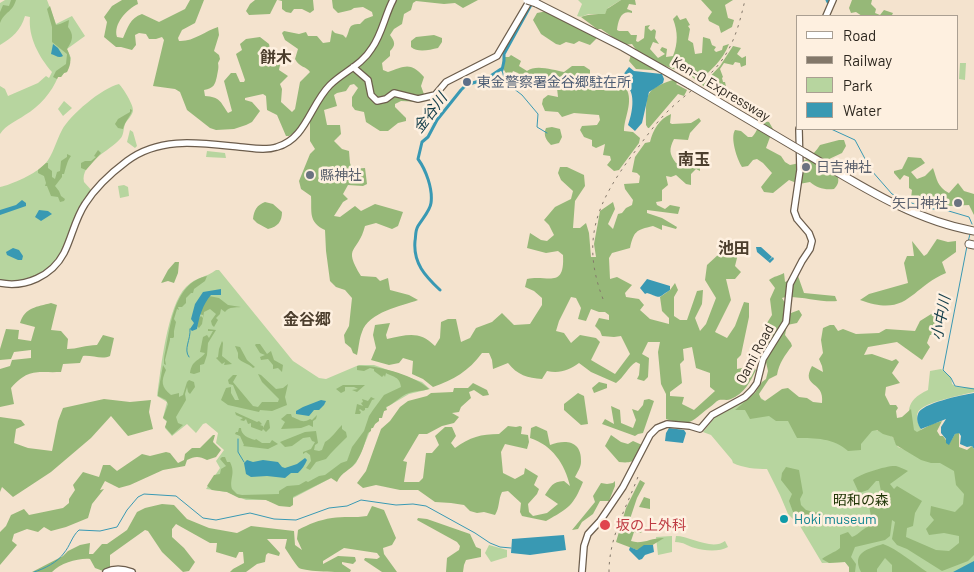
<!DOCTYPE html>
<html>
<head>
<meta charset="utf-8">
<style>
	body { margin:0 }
	#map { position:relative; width:974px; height:572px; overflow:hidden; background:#f4e3ce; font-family:Barlow,sans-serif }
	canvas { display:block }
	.legend { position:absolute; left:796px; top:15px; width:162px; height:115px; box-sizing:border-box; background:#fef0e0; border:1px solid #aa9f92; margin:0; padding:6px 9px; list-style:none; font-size:15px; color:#2c261e }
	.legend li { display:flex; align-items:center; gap:10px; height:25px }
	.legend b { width:25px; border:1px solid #aa9f92 }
</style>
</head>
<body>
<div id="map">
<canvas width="974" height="572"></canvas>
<ul class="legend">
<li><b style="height:6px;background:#fff"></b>Road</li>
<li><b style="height:6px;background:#83786a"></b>Railway</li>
<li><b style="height:14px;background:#b7d59f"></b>Park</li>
<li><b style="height:14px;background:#3999b3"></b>Water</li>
</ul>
</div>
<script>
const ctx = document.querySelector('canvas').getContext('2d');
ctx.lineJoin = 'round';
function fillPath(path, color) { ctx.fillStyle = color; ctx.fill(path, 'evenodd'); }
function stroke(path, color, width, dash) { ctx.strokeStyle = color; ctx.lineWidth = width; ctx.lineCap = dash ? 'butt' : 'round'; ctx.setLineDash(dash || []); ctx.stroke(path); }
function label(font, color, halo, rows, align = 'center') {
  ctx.font = font + ' Barlow,"Noto Sans JP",sans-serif'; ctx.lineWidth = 5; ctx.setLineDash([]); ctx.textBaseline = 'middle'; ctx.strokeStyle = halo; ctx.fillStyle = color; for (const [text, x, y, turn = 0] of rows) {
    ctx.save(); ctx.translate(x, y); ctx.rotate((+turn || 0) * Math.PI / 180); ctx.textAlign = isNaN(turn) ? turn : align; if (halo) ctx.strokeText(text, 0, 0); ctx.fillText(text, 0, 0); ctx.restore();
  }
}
fillPath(new Path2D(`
	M 5,0 L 47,0 L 56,24 L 72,16 L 85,36 L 67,49 L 71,58 L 67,72 L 64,73 L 61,77 L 58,77 C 52,92 39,107 25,115 C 15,122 7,124 0,134 L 0,86 L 5,89 L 8,96 L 38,83 L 46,76 L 49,78 L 52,72 C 39,57 28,37 30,17 L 25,16 C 21,30 12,38 0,45 L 0,3 Z
	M 578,0 L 621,0 L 608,8 L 605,14 C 601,14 592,14 589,14 C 584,15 583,18 577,16 L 582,4 Z
	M 960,63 L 966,63 L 965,80 L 959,79 Z
	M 119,84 C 123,88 134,105 133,111 C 132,116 127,120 125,124 C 123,130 124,135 120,139 C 110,151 80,163 84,182 L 93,192 L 59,256 C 44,276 25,284 0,280 L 0,187 C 11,185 37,173 45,164 C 53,155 56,141 62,130 C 70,115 102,88 119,84 Z
	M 64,101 L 72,108 L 63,116 L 58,109 Z
	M 130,130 L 133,132 L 137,146 L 135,148 L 127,142 Z
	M 207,151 L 225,153 L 226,158 L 206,157 Z
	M 124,185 L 128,187 L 129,196 L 120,198 L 118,186 Z
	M 216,270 L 219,270 L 293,361 L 319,378 L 326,379 L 359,365 L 374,365 L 422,382 L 430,389 L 409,394 L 387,407 L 370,431 L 360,455 L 356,463 L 352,467 L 280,505 L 266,500 L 246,500 L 227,492 L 206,489 L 220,468 L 216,461 L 224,450 L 216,443 L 218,433 L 206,423 L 203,424 L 196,433 L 187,424 L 172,436 L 165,428 L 167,422 L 163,418 L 167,402 L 157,396 C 161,369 167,306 186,287 C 197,276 206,278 216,270 Z
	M 941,369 L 951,377 L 952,384 L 956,387 L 974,388 L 974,392 C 963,395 923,402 918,412 C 915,419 919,425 922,431 L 911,435 C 908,412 904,401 928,390 L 930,371 Z
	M 753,392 L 765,401 L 786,392 L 893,437 L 898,447 L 921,456 L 974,468 L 974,572 L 849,572 L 849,567 L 845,562 L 822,563 L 800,526 L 788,514 L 780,495 L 767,469 C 756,469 743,468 733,463 L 732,460 L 711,435 L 703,432 L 716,416 Z
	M 672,536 L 672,552 L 658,555 L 656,537 Z
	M 676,536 C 690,536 712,551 725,541 L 728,547 C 720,552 704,551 695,548 C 687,546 684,542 675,542 Z
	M 489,545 L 507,550 L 507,557 L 491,562 L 485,553 Z`), '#b7d59f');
fillPath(new Path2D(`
	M 11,0 L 16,0 C 12,13 5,11 0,23 L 0,12 L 3,5 L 9,6 Z
	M 122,0 L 137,0 L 138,4 C 127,9 113,24 117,37 L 123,38 C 128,27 130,18 142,14 L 159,22 L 185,9 L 190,0 L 204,0 L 195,23 L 182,30 L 178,38 L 179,41 C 193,42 205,31 218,27 L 219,35 L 214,51 L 219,55 L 220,59 L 218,63 C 219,68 218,70 217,76 C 215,85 214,88 204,90 L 205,96 C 220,97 220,101 228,113 L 232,111 L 224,81 L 231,73 L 236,73 L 240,82 L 244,82 L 245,80 L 236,54 L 242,50 L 240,44 L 246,39 L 260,37 L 269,44 L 272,57 L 280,65 L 279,70 L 288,76 L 280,84 L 282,89 L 281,102 L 292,112 L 295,109 L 300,82 L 310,72 C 306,66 300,68 295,59 L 298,49 L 285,40 L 282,33 L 284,31 L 299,34 L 306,32 L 308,36 L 317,36 L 323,43 L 330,42 L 332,30 L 335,33 L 343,35 L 346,38 C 351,29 347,24 360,24 L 365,19 L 373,16 L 372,12 L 363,7 L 354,8 L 351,10 L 338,13 L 333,8 L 332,0 L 478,0 L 463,8 L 455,3 L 444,4 L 416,1 L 413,3 L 411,10 L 404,14 L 402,24 L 394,29 L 390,35 C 395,42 396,45 390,51 L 390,56 L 382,63 L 383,70 L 388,72 C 404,67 410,61 424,77 L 421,86 L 425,97 L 423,102 L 401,101 L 395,104 L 395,107 L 406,118 L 406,121 L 398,123 L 388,131 L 380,131 L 366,122 L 364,112 L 355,110 L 352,106 L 352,97 L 358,88 L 354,84 L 350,85 L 346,91 L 337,93 L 334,95 L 337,106 L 324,110 L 327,125 L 340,125 L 341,134 L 334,141 L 342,149 L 349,151 L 350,163 L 352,169 L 365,168 L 367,184 L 363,186 L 348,185 L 343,194 L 348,199 L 343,202 L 334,216 L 340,217 L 355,206 L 361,211 L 375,204 L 403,212 L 398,226 L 392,229 L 376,223 L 365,226 C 358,254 342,245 361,276 L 376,277 L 380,281 L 388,278 L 390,290 L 409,295 L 418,300 C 402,306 368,312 362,332 C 359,339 359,347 357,355 L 353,353 L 351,348 L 345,343 L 344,335 L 349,326 L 352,298 L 345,290 L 336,287 L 330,281 L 326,251 L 325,230 C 308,222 312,212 311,196 L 301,189 L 299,181 L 310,154 L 315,149 L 310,141 L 310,121 L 289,136 L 286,136 L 277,115 L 267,110 L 266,96 L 263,94 L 245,98 L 245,100 L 252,102 L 260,111 L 252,122 L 246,125 L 234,129 L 216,130 L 210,128 L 187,110 L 180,92 L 175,89 L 153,86 L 164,40 L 162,37 L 156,39 L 149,39 L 146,34 L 139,33 L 135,35 L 136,45 L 132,50 L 121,47 L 116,47 L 104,37 L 107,22 L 104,17 L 112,6 Z
	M 255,0 L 277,0 L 270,14 L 249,15 L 246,11 L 250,4 Z
	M 278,0 L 313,0 L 314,10 L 310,13 L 302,9 L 294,9 L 291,13 L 286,12 L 282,9 L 282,1 Z
	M 621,0 L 635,0 L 636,5 L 629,4 L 627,9 L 632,11 L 632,13 C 621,9 618,21 617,30 L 619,31 L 628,31 L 631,35 L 637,35 L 636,41 L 638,42 L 644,38 L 645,26 L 650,25 L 648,28 L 651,31 L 654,29 L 656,31 L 655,38 L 659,44 L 653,42 L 650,49 L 658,58 L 665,54 L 660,50 L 662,47 L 667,49 L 666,57 L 673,56 C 678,43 678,32 673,19 L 677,15 L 680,20 L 686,18 L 690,25 L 688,26 L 690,29 L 688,40 L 693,43 L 695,54 L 702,53 L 703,37 L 710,39 L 712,45 L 716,47 L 714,50 L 716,52 L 722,50 L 723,46 L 729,44 C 723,60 710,71 698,82 L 690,75 L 657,63 L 654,60 C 647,60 636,51 632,44 L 624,45 L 620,41 L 614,40 L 614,38 L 601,29 L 597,29 L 581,17 C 589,14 596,14 605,14 L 607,9 Z
	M 701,0 L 733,0 L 725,5 L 728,18 L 734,20 L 732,27 L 721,33 L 719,26 L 709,21 L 708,18 L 712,12 Z
	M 852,0 L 872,0 L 871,4 L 876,9 L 875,13 L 880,15 L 884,10 L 893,13 L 892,15 L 862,16 L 856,12 L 851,13 L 849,8 Z
	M 50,6 L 56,25 L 60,24 L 69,20 L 68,27 C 74,35 73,40 67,49 C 71,57 72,63 67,72 L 64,73 L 61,77 L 58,77 L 57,79 L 53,77 L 56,71 L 66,64 L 67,54 L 52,42 L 52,27 L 47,9 Z
	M 547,11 L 598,37 L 590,45 L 579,41 L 574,44 L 566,42 L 560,45 L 556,44 L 541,34 L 533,20 L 537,13 Z
	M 434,35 L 442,38 L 442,42 L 438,48 C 429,50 418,53 411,47 L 411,41 L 416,37 Z
	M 733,46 L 741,48 L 737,54 L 742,58 L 746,56 L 746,65 L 741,67 L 740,63 L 735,62 L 733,65 L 724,63 L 720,69 L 723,77 L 722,78 L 723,82 L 725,82 L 727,91 L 737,96 L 733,99 L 723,97 L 721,90 L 717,89 L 716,83 L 709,89 L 702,85 L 720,66 Z
	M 511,55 L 521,61 L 519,66 L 527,71 C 536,64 553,70 564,72 L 572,66 L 584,66 L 590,70 L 590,76 L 586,86 L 588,88 L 596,89 L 603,82 L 619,90 L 626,88 C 634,102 624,117 624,131 L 633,132 L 640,138 L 639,143 L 619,170 L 614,171 L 607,165 L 611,160 L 610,156 L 603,155 L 605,144 L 596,148 L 592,146 L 592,140 L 584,137 L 580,130 L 582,126 L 597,125 L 600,120 L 599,115 L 574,113 L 562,117 L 558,112 L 545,111 L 542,104 L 543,99 L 548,95 L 558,97 L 557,88 L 552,82 L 545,82 L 544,87 L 540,86 L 535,82 L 529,88 L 518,73 L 513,71 L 511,75 L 508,76 L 502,67 L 503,57 L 509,57 Z
	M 631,55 L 660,68 L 664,71 L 636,69 L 629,61 Z
	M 676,79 L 679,81 L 676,84 L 687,90 L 684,96 L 678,94 L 649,128 L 648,128 L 646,125 C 646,93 644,89 676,79 Z
	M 130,109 L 132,110 C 131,116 125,121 123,129 L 118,128 L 115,124 L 118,119 L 130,112 Z
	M 671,114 L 670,123 L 672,124 L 691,123 L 699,118 L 701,121 L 690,133 L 688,140 L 674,139 C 669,149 669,154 676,163 L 680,163 L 687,159 L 700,167 L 700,171 L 696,169 L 691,174 L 691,185 L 686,184 L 676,175 L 671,177 L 666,176 L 668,185 L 662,190 L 662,201 L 656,202 L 657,205 L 665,209 L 670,205 L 680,207 L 678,214 L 647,210 L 647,213 L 662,218 L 677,227 L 676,229 L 662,225 L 662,230 L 653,226 C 636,230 634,231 630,248 L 612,253 L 609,258 L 610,279 L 617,277 L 632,285 L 625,293 L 626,297 L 639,299 L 644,305 L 640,310 L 650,319 L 669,324 L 669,318 L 662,311 L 660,297 L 670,290 L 675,283 L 678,290 L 674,297 L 674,316 L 680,320 L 687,320 L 697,291 L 703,290 L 702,304 L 695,318 L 700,331 L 706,324 L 716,298 L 705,280 L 707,265 L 720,253 L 738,254 L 735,266 L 741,272 L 735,279 L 726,279 L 731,300 L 715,332 L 727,338 L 735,326 L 744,302 L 749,303 L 749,317 L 741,355 L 737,359 L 737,369 L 752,366 L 756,370 C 750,382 744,394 731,399 C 727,401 723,399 719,400 C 716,401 713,405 710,407 C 690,422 692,427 666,419 L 666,394 L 661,384 L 658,352 L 660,342 L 648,342 L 642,354 L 649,358 L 648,377 L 644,381 L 637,379 L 639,375 L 640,364 L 636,362 C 628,367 624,377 616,383 L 591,372 L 579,363 C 569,370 560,374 547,371 L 542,379 C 528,378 517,375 508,363 L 493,369 L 492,360 L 489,353 L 482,353 C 469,371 453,380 433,387 L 423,379 L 412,374 L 413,361 L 403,358 L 399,363 L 389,365 L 371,360 L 376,348 L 373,335 L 375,325 L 390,323 L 386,335 L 387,339 C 407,335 419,330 435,346 L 440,338 L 441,322 L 448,319 L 456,319 L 461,342 L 470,338 L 476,328 L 492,322 L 502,313 L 514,325 L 530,324 L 542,305 L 542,298 L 534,291 L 525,287 L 527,279 C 547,274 565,290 563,255 L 558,251 L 546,253 L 527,248 L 530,233 L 541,240 L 547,241 L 554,235 L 549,225 L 544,220 L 555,207 L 571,199 L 573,191 L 561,180 L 558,173 L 560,167 L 567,167 L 584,175 L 585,186 L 575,201 L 573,228 L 580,228 L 586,223 L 589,233 L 591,257 L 596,257 L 594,244 L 600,211 L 613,202 L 615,209 L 608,224 L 613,229 L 618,214 L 622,213 L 626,208 L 632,205 L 633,200 L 625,189 L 624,184 L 639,183 L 640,176 L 637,173 L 632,172 L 635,157 L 645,143 L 650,142 C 653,130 659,119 671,114 ZM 571,297 L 576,298 L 581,308 L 578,319 L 586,321 L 591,309 L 599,312 L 605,312 L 609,315 L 609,320 L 599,318 L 595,326 L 600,331 L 602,336 L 614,337 L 621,336 L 630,354 L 615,374 L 591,360 L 600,342 L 596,338 L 580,335 L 571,343 L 564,333 L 556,331 L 559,321 ZM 692,347 L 696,368 L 710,373 L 710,387 L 715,391 L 694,410 L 682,404 L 684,397 L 670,396 L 670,392 L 682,383 L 680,364 L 684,360 L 683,349 Z
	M 763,121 L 769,122 L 773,129 L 766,148 L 781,156 L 785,162 L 790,165 C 804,163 813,156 820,145 L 839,140 L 844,140 L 846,146 L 842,153 L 827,160 L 827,165 C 835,172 844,179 834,189 C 824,190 817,188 810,182 L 799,184 L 789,180 L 773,193 L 764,192 L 761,187 L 772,173 L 763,163 L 757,159 L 753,160 L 748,166 L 742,167 C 737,159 730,138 735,130 L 741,131 L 748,137 L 752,137 C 757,132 758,125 763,121 Z
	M 552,127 L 560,129 L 562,137 L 559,143 L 551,145 C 546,140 543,135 546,128 Z
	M 98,150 L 101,153 L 86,170 L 81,168 L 81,163 L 85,161 L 91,161 L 96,157 L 94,156 Z
	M 67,154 L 71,156 C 67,161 66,168 64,174 L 62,174 L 62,177 L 55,186 L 59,191 L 61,196 L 65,199 L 64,201 L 60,202 L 58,197 L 51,196 L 47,186 L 45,186 L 46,183 L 44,176 L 38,173 L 38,170 L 46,163 L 48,163 L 48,168 L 52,171 L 52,177 L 55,179 L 57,172 L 60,171 L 61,161 L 67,157 Z
	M 908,157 L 921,158 L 925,163 L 911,172 L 917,179 L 925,176 L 933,168 C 937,179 937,187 949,193 L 958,183 L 964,191 L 974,194 L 974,215 L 969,205 L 933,207 L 928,199 L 924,203 L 911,198 L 912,190 L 909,188 L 909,177 L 904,175 L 900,180 L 894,173 L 894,171 L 902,169 Z
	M 265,202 L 273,204 L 282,212 C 282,221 278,227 268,229 L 257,223 L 253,219 C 254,210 257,205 265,202 Z
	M 937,239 L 948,242 L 956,241 L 956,252 L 942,262 L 946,273 C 910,288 908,318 860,300 L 869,294 L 908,283 L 904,263 L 907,256 L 914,256 L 912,241 L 924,256 L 927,254 Z
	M 175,262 L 179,262 L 178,273 L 174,283 L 168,281 L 161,283 L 168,270 Z
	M 784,273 L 785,282 L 798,276 L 804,293 L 835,296 L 837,301 C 821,303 793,294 782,298 L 791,313 L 799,310 L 802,315 L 797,323 L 787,325 L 785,335 L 791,343 L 792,346 C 785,355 779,363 777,375 L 769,379 L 759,394 L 761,399 L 765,401 L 782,389 L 788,388 L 799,397 L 807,398 L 813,402 L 822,403 C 825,380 800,388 812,366 L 823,372 L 822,366 L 819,359 L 823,353 L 821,340 L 823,328 L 830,325 L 834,325 L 838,331 L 843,329 L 856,334 L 879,333 L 886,329 L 915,331 L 920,321 L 936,311 L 938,315 L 937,324 L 933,325 L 931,330 L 934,330 L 937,327 L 941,334 L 930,335 L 927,343 L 930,347 L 922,360 L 897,342 L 868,347 L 864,355 L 872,354 L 892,361 L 896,359 L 899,362 L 892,373 L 900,383 L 886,387 L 885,395 L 890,405 L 896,405 L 898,408 L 896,411 L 897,418 L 902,417 L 911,409 L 914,430 L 917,432 L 932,424 L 942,421 L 937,431 L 940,436 L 943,436 L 949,444 L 955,434 L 959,432 L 959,447 L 967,450 L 972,446 L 974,449 L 974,555 L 968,561 L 942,571 L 907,549 L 897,545 L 892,539 L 895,522 L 892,520 L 890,536 L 885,540 L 855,547 L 851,557 L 856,564 L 855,572 L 849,572 L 849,567 L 845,562 L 829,563 L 822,559 C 828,554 834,553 840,548 L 840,535 L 848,532 L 852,537 C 860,534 863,527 871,526 C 873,516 868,509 869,500 L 876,500 L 882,497 L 879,481 L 876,481 L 868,490 L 859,493 L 853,480 C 859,474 888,465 896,466 C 900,467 904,469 908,471 L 890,484 L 894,489 L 897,486 L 922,501 L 915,513 L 913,526 L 907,528 L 906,537 L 936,550 L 949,551 L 959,543 L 959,536 L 944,533 L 929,535 L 926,529 L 934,520 L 930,515 L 931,506 L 955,512 L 963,504 L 964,494 L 956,485 L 954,471 L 940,463 L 931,463 L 921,460 L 896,445 L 893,437 L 883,434 L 877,430 L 872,431 L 861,444 L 861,450 L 848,451 C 834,438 815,438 797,438 L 788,421 L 776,421 L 769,416 L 750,419 L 745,410 L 735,410 L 755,393 L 762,382 L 766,379 L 768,371 L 762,344 L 766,334 L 765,326 L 772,315 L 770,299 L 775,288 L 769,280 C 774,276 779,276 784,273 Z
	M 207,276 L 205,281 L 194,289 L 193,293 L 191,293 L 186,298 L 186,303 L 182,307 L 178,307 L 179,310 L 177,309 L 174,319 L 176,322 L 174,331 L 174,337 L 173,338 L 170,338 L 170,340 L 165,360 L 166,365 L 164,364 L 164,359 C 170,331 172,283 207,276 Z
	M 209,296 L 219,298 L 228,305 L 241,307 C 235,308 230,306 225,312 L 221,309 L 220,314 L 216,318 L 218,320 L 214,327 L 212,325 L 211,321 L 216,314 L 210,309 L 204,312 L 202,324 L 199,328 L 197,326 L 198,319 L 201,316 L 203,318 L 203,315 L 199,314 L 204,302 Z
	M 51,303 L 57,305 L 51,330 L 61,331 L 68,339 L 67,349 C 77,349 86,345 97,345 L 103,335 L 114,338 L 110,356 C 102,360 92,355 83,356 L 80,363 L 63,364 L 61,372 C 36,373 29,368 11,388 L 14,404 L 0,407 L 0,369 L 10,366 L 12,360 L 31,358 L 31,350 L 14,352 L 11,359 L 0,360 L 0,349 L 6,329 L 19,330 L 18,339 L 31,341 L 35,327 L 20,323 C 25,307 37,307 51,303 Z
	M 208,329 L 216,330 L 208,343 L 207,355 L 204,364 L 200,365 L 200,372 L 194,374 L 190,373 C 192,359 200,361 205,353 L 200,352 L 203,337 L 207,335 L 209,338 L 213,331 L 208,331 Z
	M 222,341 L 223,343 L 222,356 L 232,364 L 224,365 L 225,362 L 222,364 L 216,358 L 218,357 L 219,349 Z
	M 256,344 L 260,344 L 267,354 L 271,351 L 274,360 L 283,365 L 282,372 L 278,368 L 273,369 L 273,365 L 268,359 L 261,360 L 260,357 L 265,355 L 260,353 L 255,345 Z
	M 235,346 L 240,347 L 247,360 L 255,367 L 253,368 C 248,363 242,363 238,358 L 238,353 Z
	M 163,365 L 166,370 C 161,381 161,387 171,395 L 179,393 L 179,397 L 183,395 L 187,382 L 189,380 L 194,382 L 195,387 L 190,394 L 188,392 L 187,387 L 185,394 L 186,400 L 176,417 L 178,423 L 183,425 L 172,435 L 165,427 L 167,421 L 163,418 L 168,404 L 166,400 L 158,396 L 158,393 Z
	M 357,366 C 375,364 416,376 429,389 C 423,391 415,391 409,393 C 400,396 394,404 386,407 L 387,410 L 384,411 L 382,418 L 379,418 L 379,421 L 375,424 L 373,428 L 371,428 L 371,431 L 368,433 C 365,442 362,454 356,462 C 349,472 342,471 337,482 L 331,478 L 293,497 L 293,505 L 290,507 L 279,506 L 266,500 L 239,498 L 227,492 L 212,490 L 207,486 L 214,475 L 220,474 L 221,469 L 226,466 L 220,459 L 222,457 L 225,457 L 227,462 L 230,462 C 236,474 229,479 232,489 L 237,494 L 242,495 L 279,494 L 279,491 L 287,486 L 299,485 L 306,481 L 308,482 L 319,476 L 325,475 L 341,463 L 347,461 L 352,447 L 364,431 L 369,416 L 373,410 L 384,395 L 401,387 C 400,376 392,377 386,373 L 385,377 L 384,375 L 382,377 L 374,371 L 374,369 L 370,368 L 364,371 L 357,370 Z
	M 258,374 L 261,375 L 276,389 L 283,388 L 288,384 L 285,397 L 287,405 L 272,411 L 260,410 L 259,412 L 228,405 L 221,400 L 226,388 L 231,387 L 231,393 L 235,400 L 239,400 L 233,385 L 229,384 L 228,380 L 233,375 L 237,375 L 233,382 L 253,406 L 258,407 L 262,402 L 278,402 L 279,399 L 262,382 Z
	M 599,382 L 607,384 L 607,388 L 594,393 L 592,388 Z
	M 473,383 L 487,390 L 489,395 L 483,396 L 474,390 L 469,392 L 471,398 L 461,407 L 459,412 L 452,413 L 459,417 L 454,423 L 442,426 L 427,434 L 419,434 L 403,461 L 407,462 L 404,482 L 419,482 L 423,478 L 426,453 L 432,453 L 439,445 L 435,436 L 445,427 L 452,427 L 456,436 L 451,443 L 455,448 C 470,437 481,434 499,434 L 508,426 L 516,427 L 520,426 L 522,427 L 521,434 L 528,435 L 529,442 L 527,449 L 505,444 L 501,452 L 503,473 L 515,479 L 524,474 L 525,468 L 538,476 L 534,485 L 539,489 L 537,494 L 528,504 L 529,512 L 533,516 L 547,513 L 558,504 L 545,495 C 551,486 552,482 564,481 L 570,486 C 565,464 552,445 530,438 L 531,428 L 536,426 L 547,431 L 550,445 C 566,439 582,441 581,462 C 581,467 577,473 575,477 L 583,482 C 573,506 569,508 546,521 L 522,516 L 520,512 L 521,503 L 508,491 L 502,492 C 498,500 500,507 495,515 L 484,512 L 477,513 L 470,511 L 464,505 L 451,503 L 435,502 L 418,490 L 400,490 L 376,485 L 363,488 L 357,483 L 366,471 L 381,429 L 390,421 L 400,407 L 408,401 L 427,396 L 431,393 L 453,392 L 454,388 L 468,388 Z
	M 343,385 L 365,385 L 357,392 L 352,390 L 358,389 L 354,387 L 345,387 L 345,391 L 341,393 L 336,389 Z
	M 578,393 L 584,396 L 588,424 L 581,425 L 564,410 L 564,404 Z
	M 371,397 L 375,399 L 372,400 L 368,408 L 365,408 L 365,410 L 363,411 L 360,409 L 359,410 L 361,412 L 360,414 L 355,414 L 357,404 L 363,406 L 361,403 L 363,402 L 362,399 L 368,401 Z
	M 104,399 L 130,402 L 151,400 L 149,412 L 153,429 L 128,436 L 111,416 L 91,438 L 51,472 L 13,497 L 2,487 L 0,492 L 0,417 L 21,420 L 25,425 L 16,429 L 14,443 L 28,448 L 52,451 L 58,421 L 63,408 Z
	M 649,399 L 654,401 L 643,433 L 638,434 L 635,436 L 602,424 L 605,419 L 614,424 L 611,406 L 620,410 L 621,423 L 633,428 L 636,420 L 632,409 L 638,411 L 643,405 L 644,400 Z
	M 235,412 L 257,422 L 259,421 L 262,424 L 260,425 L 263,426 L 263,428 L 267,420 L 269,420 L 270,428 L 266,432 L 263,429 L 262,431 L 251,427 L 251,423 L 248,424 L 246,419 L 244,421 L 240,420 L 243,418 L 236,415 Z
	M 287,414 L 291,414 L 292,417 C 299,419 302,424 310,419 L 312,420 L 317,415 L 316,419 L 313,421 L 313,427 L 309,425 L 301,428 L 281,429 L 285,422 L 281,419 Z
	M 342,425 L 342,429 L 346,432 L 347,437 C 340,444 332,451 326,459 L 316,462 L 310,470 L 306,468 L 311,461 L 310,455 L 306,452 L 303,454 L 303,452 L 311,449 L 315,442 L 312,441 L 310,437 L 303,438 L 292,446 L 285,447 L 280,442 L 305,432 L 316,431 L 318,443 L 315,445 L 314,450 L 319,451 L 322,450 L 325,442 C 331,439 337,430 342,425 Z
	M 239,428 L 241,428 C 241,435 248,438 255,440 L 256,439 L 262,443 L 270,443 L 272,440 L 278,444 L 268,449 L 243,446 L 244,445 L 240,436 L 235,434 L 236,432 L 238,432 Z
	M 213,435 L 215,435 L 213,442 L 221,450 L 216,457 L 207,460 C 199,456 195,456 187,460 L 185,466 L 163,470 L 130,485 L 119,488 L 105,481 L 100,490 L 104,489 L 92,504 L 88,518 L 66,527 L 51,531 L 44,527 L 38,532 L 27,529 L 14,534 L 12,541 L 17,545 L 0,565 L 0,532 L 6,526 L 11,515 L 24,509 L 29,515 L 63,508 L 69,503 L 69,499 L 75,490 L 73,485 L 83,472 L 99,477 L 103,465 L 110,465 L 117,471 L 142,454 L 150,456 L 166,452 L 170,453 L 178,463 L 184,460 L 185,454 L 192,448 L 200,448 Z
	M 611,435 L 621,442 L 628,444 L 633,441 L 642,445 C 636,459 636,464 619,462 L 605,446 Z
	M 786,467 L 799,470 L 803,493 L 800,499 L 801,505 L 806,510 L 818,513 L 819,516 L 817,520 L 810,526 L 793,512 L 789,501 L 792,494 L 781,480 L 782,473 Z
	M 640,480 L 645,483 L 637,498 L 629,522 L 635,524 L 642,531 L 641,533 L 634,532 L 631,541 C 642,545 653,537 664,538 L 651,546 L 637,550 L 616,542 L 626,508 Z
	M 615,481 L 615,486 L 609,501 L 600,501 L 593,514 L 582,522 L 578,529 L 572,530 L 595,502 L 593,496 L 601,483 L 607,484 L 613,483 Z
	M 644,497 L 650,499 L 650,509 L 639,507 Z
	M 162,504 L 174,505 L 187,519 L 209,528 L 237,533 L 251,526 L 294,531 L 295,545 L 302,550 L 297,539 L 298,530 C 309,524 319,520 332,518 C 343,516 355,518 367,516 L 372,506 L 384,510 L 396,538 L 392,545 L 383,548 L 384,554 L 397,572 L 382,572 L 364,560 L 365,558 L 377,559 L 380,557 L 377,553 L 344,548 L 323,561 L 323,564 L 338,556 L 355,557 L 356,561 L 353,564 L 342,562 L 342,564 L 351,570 L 350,572 C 339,572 307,572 299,568 C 296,565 289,554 285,548 L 287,539 L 267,539 L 280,553 L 279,556 L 268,553 L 266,555 L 265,562 L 257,564 L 246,572 L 230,572 L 233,569 L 244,563 L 243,552 L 239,552 L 236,558 L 216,552 L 217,543 L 210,543 L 176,524 L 172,529 L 172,537 L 184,548 L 195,562 L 189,571 L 183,572 L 162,552 L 148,531 L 145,530 L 110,555 L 110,567 L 103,571 L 95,568 L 90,559 C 78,558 61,563 52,572 L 32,572 L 63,556 L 68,551 L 80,545 L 90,543 L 89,554 L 93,554 L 102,544 L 107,544 L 127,530 L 137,512 L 145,508 Z
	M 418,518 L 427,519 L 470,534 L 476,547 L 481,549 L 481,557 L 466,560 L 464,565 L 463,572 L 446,572 L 447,558 L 459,550 L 460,546 L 457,542 L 417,520 Z
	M 883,544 C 897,549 915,564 927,572 L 892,572 L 892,565 L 885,558 L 877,569 L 877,572 L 861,572 C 851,552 868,549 883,544 Z`), '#96b878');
fillPath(new Path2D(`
	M 53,44 L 58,48 L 63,56 C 59,59 55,55 51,54 Z
	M 629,67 L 634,71 L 662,74 L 664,79 L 663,83 L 649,92 L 642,123 L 635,131 L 628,125 C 632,114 636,94 627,86 L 621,88 L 616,84 Z
	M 22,200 L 26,203 L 26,206 L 0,215 L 0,210 L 16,205 Z
	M 39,210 L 48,211 L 52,214 L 41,221 L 35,217 Z
	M 756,247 L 761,247 L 772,257 L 768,261 L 773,257 L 774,259 L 770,263 L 757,252 Z
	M 13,248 L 19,250 L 23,256 L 22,260 L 18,260 L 7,255 L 6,252 Z
	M 647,279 L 670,286 L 670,290 C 656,299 662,298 647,293 L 645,294 L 640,288 Z
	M 221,289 L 221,295 L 211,295 C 203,304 199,317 197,329 L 192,331 L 190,329 L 194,323 L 191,319 L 195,304 L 203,292 Z
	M 974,393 L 974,449 L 972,446 L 967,447 L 960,444 L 961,436 L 959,433 L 955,434 L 949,445 L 946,443 L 946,439 L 941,433 L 941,427 L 946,419 L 921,429 C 918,425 916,419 918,414 C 921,403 963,395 974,393 Z
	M 321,400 L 326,401 L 324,405 L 319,410 L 314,410 L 309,416 L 296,414 L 296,411 L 303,407 Z
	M 669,428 L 684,430 L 686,433 L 683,443 L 665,441 L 666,433 Z
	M 305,458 L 307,460 C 305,465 302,469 298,473 L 291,473 L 285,478 L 267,476 L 251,477 L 246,474 L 244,463 L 247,460 L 253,462 L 263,460 L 278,462 L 282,467 L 285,468 L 297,464 Z
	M 564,535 L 566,550 L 530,555 L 511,553 L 512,539 Z
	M 644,545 L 653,545 L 654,552 L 645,555 L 642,559 L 639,560 L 629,550 L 630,547 L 637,550 Z
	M 974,561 L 974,572 L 953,572 Z`), '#3999b3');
stroke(new Path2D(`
	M 502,70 L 505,82 L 522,95 L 538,114 L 537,127 L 547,133
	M 831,129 L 855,140 L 871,170 L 892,194 L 925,209 L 942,209 L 969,217 L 972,224
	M 968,242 L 970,234
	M 967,246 L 943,370 L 951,378 L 955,386 L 974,389
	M 189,357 C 183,349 191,340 190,329
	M 238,439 L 238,452 L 244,462
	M 34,572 C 44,569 58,562 64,553 C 70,546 72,536 79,530 L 100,531 L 117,527 L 127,510 L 138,497 L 144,494 L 176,496 L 203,518 L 216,520 L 250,513 L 274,519 L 296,520 L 329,508 L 347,506 L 361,500 L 396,505 L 413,504 L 426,506 L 475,533 L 490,543 L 500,547 L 511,548`), '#3999b3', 1);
stroke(new Path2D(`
	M 827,0 L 830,6
	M 440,290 C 425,276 413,263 415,241 C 416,236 415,231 418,226 C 422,219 430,211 431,203 C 433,189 426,170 418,159 L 422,142 L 428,137 L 437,120 L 461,90 L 466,85 L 486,79 L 501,69 L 502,70 L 504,61 L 504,54 L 532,3`), '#3999b3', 3);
const major = new Path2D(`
	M 826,16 L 833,0
	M 353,67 L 368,80 L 371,95 L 377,101 L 386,99 L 394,93 L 418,99 L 435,95 L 446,82 L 497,56 L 530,0
	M 0,283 C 25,288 52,276 64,253 C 72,237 75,219 85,204 C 95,188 111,173 127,161 C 160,136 201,143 240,147 C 252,148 265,151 277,147 C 306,139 310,105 330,85 C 343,72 362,65 372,48 C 382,34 385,15 393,0
	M 106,572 C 114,568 124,569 132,572
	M 582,572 L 584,546 L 588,534 L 600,521 L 623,487 L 650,435 L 657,428 L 667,424 L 690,426 L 700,429 L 712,415 L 745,397 L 752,390 L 757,383 L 763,359 L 786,322 L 790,284 L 802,261 L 810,249 L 812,241 L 809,233 L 797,219 L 794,211 L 800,170 L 799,129`);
const highway = new Path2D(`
	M 536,3 L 623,47 L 690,85
	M 805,153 C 858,184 912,220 974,231
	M 969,244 L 974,245`);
stroke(major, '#6c5d4c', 8);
stroke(highway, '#6c5d4c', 9);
stroke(major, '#fff', 5.5);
stroke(highway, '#fff', 7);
stroke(new Path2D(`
	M 603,299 C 580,239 598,201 633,154 C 644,140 654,125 667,112 C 685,94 707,81 722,60 C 735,42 740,21 745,0
	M 609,572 C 609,536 627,507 639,474`), '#83786a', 1, [2.5, 5]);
const highwayBridge = new Path2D(`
	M 527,0 L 536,3
	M 690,85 L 805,153`);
stroke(highwayBridge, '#6c5d4c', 9, []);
stroke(highwayBridge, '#fff', 7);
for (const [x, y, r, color] of [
	[467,82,5,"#5c6f8a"],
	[806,167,5,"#6b7280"],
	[310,175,5,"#6b7280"],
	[958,203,5,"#6b7280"],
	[784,519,5,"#0f9aa8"],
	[605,525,6,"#e0444e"]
]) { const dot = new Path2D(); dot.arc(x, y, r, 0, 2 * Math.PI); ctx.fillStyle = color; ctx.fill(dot); stroke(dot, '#fef0e0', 2); }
label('14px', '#4e5e75', '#fef0e0', [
	["東金警察署金谷郷駐在所",477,82]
], 'left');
label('14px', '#2c261e', '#fef0e0', [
	["Ken-O Expressway",721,89,31],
	["Oami Road",755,354,-62]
]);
label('14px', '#5b616d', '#fef0e0', [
	["日吉神社",816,167],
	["縣神社",320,175],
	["矢口神社",948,203,"right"]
], 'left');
label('14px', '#223707', '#fef0e0', [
	["昭和の森",861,500]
]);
label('14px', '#0d838f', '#fef0e0', [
	["Hoki museum",794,519]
], 'left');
label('14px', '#be3a42', '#fef0e0', [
	["坂の上外科",616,525]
], 'left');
label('italic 15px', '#153f4b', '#fef0e0', [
	["金谷川",430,113,-53],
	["小中川",941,318,-79]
]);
label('bold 16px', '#4c3e2d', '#fef0e0', [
	["餅木",276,58],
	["南玉",694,160],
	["池田",734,249],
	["金谷郷",307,320]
]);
</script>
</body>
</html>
